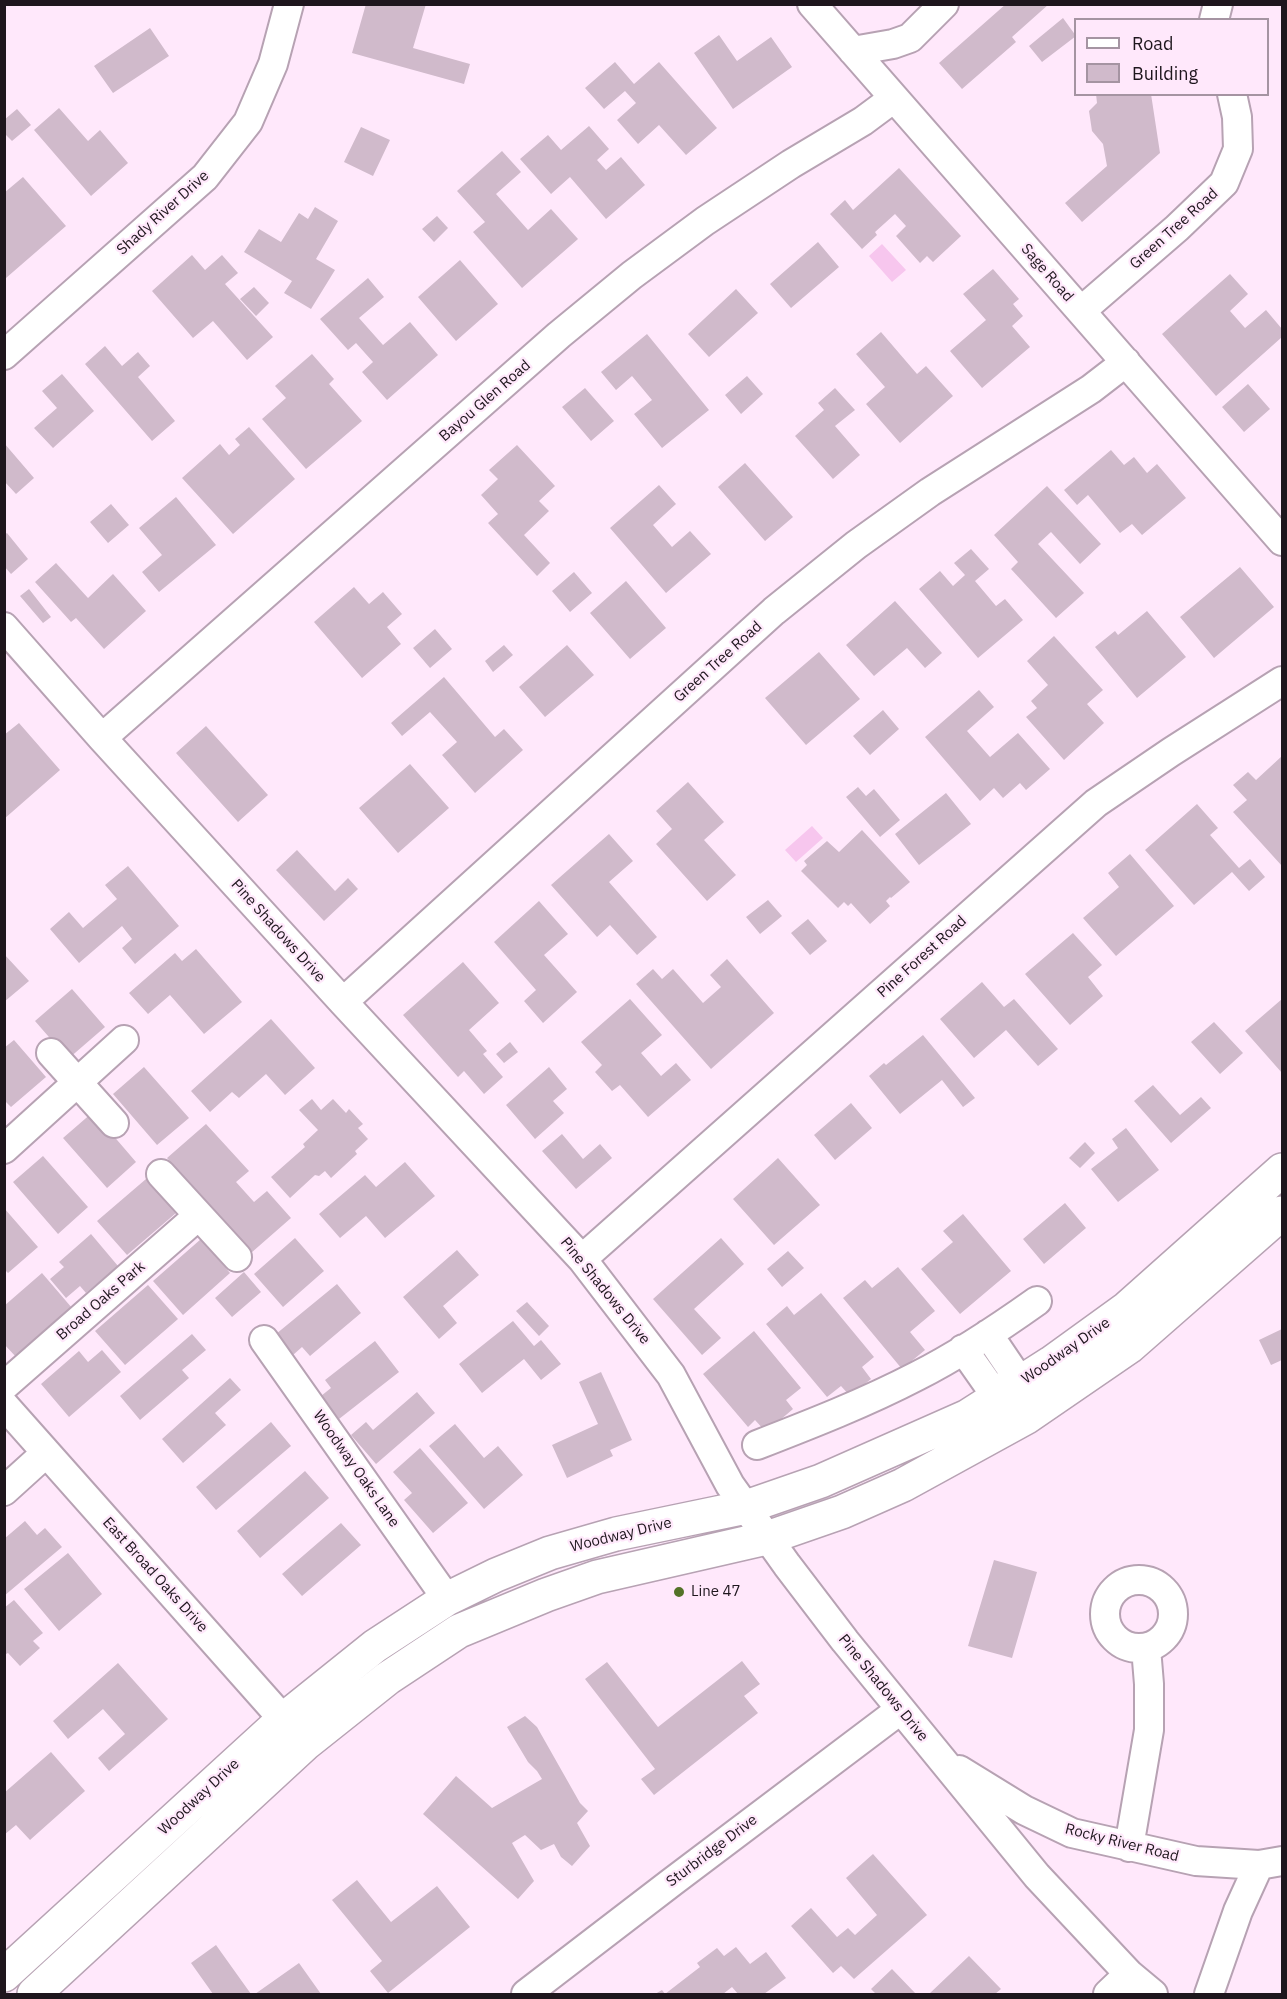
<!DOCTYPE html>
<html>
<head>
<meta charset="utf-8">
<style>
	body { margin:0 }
	#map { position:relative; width:1287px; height:1999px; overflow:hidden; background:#ffe8fb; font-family:"IBM Plex Sans",sans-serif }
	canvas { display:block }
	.frame { position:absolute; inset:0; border:6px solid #1e161d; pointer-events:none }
	.legend { position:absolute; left:1074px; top:18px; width:195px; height:78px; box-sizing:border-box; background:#ffe8fb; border:2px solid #a594a2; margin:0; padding:8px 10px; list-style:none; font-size:18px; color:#1e161d }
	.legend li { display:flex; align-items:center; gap:12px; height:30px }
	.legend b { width:30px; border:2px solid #a594a2 }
</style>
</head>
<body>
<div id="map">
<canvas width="1287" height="1999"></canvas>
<div class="frame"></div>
<ul class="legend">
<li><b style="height:8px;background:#fff"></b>Road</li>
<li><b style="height:16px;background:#d0bacb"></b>Building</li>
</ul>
</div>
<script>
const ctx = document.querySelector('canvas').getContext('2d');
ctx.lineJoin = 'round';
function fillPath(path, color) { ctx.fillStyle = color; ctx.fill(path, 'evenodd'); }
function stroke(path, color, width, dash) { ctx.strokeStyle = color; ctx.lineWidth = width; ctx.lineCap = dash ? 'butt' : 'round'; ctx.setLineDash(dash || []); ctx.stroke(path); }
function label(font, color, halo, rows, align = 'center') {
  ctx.font = font + ' "IBM Plex Sans",sans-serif'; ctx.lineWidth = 4.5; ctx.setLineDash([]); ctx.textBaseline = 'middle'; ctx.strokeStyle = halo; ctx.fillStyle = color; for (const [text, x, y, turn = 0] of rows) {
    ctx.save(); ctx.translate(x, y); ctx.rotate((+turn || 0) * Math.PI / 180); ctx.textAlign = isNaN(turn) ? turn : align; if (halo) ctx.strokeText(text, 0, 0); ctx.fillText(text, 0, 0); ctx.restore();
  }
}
fillPath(new Path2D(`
	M 882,244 L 906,270 L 892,282 L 869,256 Z
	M 812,826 L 823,838 L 796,862 L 785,850 Z`), '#f7c6ee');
fillPath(new Path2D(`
	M 366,4 L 426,4 L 413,48 L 470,64 L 464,84 L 352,53 Z
	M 1006,4 L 1049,4 L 1012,37 L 1016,42 L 962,89 L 939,63 Z
	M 1063,18 L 1076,36 L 1042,62 L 1029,46 Z
	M 150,28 L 169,56 L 113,93 L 94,66 Z
	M 719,35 L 737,61 L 771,37 L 792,67 L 733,109 L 694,53 Z
	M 615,62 L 634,84 L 659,62 L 717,128 L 686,155 L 659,125 L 638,144 L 617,120 L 636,103 L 625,91 L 604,109 L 585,88 Z
	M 1096,94 L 1151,94 L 1160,153 L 1082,222 L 1065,203 L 1107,166 L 1103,144 L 1092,131 L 1089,111 L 1097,103 Z
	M 59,108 L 88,141 L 100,130 L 128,163 L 91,196 L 34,130 Z
	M 17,109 L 31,125 L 12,141 L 4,133 L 4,120 Z
	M 589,126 L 609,149 L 597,160 L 606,170 L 621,157 L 645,185 L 606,219 L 570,177 L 551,194 L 520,159 L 548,135 L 561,150 Z
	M 361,127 L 390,140 L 373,176 L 344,162 Z
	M 502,151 L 521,172 L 496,194 L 528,230 L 551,209 L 578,239 L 522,288 L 473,232 L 485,222 L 457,191 Z
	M 899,168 L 961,236 L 933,262 L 927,256 L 920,263 L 896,236 L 906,226 L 895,214 L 875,232 L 877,235 L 862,249 L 830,214 L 845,200 L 853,210 Z
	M 23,177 L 66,226 L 6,278 L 4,276 L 4,193 Z
	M 315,207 L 338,221 L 316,259 L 335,270 L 311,309 L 284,293 L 292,281 L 244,252 L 259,229 L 281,242 L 299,213 L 308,219 Z
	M 437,216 L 448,228 L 434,242 L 422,229 Z
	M 818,242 L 839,267 L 791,308 L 770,284 Z
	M 192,255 L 205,270 L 222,255 L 238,273 L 225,284 L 273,337 L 247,360 L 213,321 L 193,338 L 152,291 Z
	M 460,260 L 498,304 L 456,341 L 418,297 Z
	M 993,269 L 1019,299 L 1013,304 L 1023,316 L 1012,326 L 1030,347 L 982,388 L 950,351 L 986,320 L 963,294 Z
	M 1230,274 L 1248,294 L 1230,311 L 1245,328 L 1266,310 L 1282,329 L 1282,337 L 1216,396 L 1162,334 Z
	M 368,278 L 384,297 L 359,318 L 383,345 L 410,322 L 438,355 L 387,400 L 362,372 L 373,362 L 356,343 L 348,350 L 320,319 Z
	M 254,287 L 269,303 L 256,316 L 240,299 Z
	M 736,289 L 758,313 L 709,357 L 688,334 Z
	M 881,332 L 917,374 L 926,366 L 953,396 L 900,443 L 866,404 L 885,387 L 856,354 Z
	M 647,334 L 709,410 L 662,448 L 634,414 L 652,400 L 632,376 L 616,390 L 601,372 Z
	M 105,346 L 122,366 L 138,352 L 150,366 L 138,377 L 175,421 L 152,441 L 85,364 Z
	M 312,354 L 334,379 L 329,384 L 362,421 L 306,469 L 262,419 L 286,398 L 275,386 Z
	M 62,374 L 94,411 L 53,448 L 34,428 L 57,408 L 42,391 Z
	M 747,376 L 763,394 L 741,414 L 725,395 Z
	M 1248,384 L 1270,409 L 1244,432 L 1222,407 Z
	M 585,388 L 614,421 L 591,441 L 562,407 Z
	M 835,388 L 855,410 L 835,426 L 860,455 L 833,479 L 795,436 L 824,410 L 818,403 Z
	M 249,427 L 295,479 L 233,534 L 182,478 L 220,444 L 229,455 L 240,445 L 235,439 Z
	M 4,443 L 34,478 L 16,494 L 4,481 Z
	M 517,445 L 555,486 L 539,501 L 549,511 L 524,535 L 550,563 L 537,576 L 488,523 L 498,514 L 481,495 L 498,479 L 489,470 Z
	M 1111,450 L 1124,465 L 1134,457 L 1147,473 L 1157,464 L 1186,498 L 1142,535 L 1132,524 L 1120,533 L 1088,495 L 1077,505 L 1064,490 Z
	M 745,463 L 793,517 L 765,541 L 718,487 Z
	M 659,485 L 676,504 L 653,525 L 672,547 L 690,531 L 711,554 L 666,593 L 610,528 Z
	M 1047,486 L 1101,544 L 1080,564 L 1051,532 L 1038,544 L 1084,593 L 1056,618 L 1011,569 L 1018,562 L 994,535 Z
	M 176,497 L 216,545 L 159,592 L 142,572 L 162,555 L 139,528 Z
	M 111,504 L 129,525 L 108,543 L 90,522 Z
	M 7,533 L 28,559 L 11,574 L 4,566 L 4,535 Z
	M 971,549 L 989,569 L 975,581 L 996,606 L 1005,599 L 1023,620 L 978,658 L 919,589 L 940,571 L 953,586 L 965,575 L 954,563 Z
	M 56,563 L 88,598 L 113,574 L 146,611 L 104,649 L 76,618 L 71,622 L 35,582 Z
	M 1240,567 L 1274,607 L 1214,658 L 1180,617 Z
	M 574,572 L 592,593 L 570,612 L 552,591 Z
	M 626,581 L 666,628 L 630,659 L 590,613 Z
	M 354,587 L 369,604 L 383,592 L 402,614 L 387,627 L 401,644 L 362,678 L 314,622 Z
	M 29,589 L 51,617 L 43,623 L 20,596 Z
	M 895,601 L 942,653 L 925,668 L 907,648 L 874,676 L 846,645 Z
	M 1147,611 L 1186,657 L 1137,698 L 1095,647 L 1115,631 L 1118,635 Z
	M 435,629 L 452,649 L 430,668 L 413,648 Z
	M 1054,636 L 1103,690 L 1087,704 L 1104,723 L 1064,760 L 1026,717 L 1037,708 L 1031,701 L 1048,685 L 1027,661 Z
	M 504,645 L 513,655 L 493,672 L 485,661 Z
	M 567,645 L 594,675 L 545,717 L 519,687 Z
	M 819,652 L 860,699 L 806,745 L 765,698 Z
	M 444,677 L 495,737 L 504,729 L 523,750 L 475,793 L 442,755 L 457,742 L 430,712 L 402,736 L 391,723 Z
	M 979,690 L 994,707 L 967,731 L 990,757 L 1018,733 L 1050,769 L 1026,790 L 1020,783 L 1003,798 L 994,788 L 980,801 L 925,737 Z
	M 883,710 L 899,729 L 870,755 L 853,736 Z
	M 19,723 L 60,770 L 4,819 L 4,735 Z
	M 206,726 L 268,795 L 238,822 L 176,753 Z
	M 1282,756 L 1282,866 L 1233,812 L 1247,800 L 1233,785 L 1248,772 L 1256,780 Z
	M 410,764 L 449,808 L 398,853 L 359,808 Z
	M 688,782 L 724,822 L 704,840 L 736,875 L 707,901 L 656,844 L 672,829 L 656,811 Z
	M 858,787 L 866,796 L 874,789 L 900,820 L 880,837 L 846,797 Z
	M 946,793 L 971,824 L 919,865 L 895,834 Z
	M 1197,804 L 1218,828 L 1210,835 L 1239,868 L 1250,859 L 1265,877 L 1249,891 L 1232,872 L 1194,905 L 1145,850 Z
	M 862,830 L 910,882 L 891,898 L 890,897 L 886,901 L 890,906 L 870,924 L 851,903 L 848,906 L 844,902 L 838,908 L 801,871 L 807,865 L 804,861 L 827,841 L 839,852 Z
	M 609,834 L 633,861 L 609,882 L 657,937 L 637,955 L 610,925 L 597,937 L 551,885 Z
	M 297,850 L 335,891 L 348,878 L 358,889 L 324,921 L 276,870 Z
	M 1130,854 L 1174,906 L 1116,956 L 1083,918 L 1119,887 L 1108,873 Z
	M 128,866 L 179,926 L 135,964 L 122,948 L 132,939 L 122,926 L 79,963 L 50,929 L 69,912 L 83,928 L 117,899 L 105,885 Z
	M 768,900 L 782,916 L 760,934 L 746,917 Z
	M 539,901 L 568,934 L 544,955 L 577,992 L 543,1023 L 524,1001 L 536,990 L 494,942 Z
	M 808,919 L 827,941 L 810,955 L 791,933 Z
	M 1073,933 L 1102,965 L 1088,977 L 1103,996 L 1070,1025 L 1025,974 Z
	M 196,949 L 242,1002 L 204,1034 L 170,995 L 148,1014 L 129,993 L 175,953 L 182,961 Z
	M 4,954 L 29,981 L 4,1002 Z
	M 727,959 L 774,1013 L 711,1069 L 636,984 L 653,969 L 662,979 L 673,969 L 703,1003 L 721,987 L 710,975 Z
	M 463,962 L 499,1003 L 469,1030 L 487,1051 L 483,1054 L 503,1077 L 484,1094 L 464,1071 L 458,1077 L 403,1015 Z
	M 982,982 L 1004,1007 L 1014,999 L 1058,1049 L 1038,1066 L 1006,1030 L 974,1058 L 940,1019 Z
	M 72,989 L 105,1027 L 68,1059 L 35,1021 Z
	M 630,999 L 662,1035 L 641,1053 L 661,1076 L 676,1063 L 691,1080 L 648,1117 L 620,1085 L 612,1091 L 595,1072 L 602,1065 L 581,1042 Z
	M 1282,999 L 1282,1073 L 1245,1031 Z
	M 271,1019 L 315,1068 L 285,1095 L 266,1074 L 239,1098 L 232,1092 L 210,1112 L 191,1091 Z
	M 1214,1022 L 1243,1053 L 1220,1074 L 1191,1042 Z
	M 923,1035 L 975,1098 L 963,1107 L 942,1080 L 900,1114 L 869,1076 L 884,1063 L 886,1065 Z
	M 14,1040 L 46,1077 L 11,1107 L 4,1100 L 4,1048 Z
	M 510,1042 L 518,1052 L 504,1063 L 496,1054 Z
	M 144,1067 L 189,1118 L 157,1145 L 113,1094 Z
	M 549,1067 L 567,1089 L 553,1101 L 564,1113 L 535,1139 L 506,1105 Z
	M 1153,1085 L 1180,1115 L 1201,1097 L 1211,1108 L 1171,1143 L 1134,1101 Z
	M 312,1099 L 321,1110 L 333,1099 L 346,1113 L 349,1109 L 363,1124 L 358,1128 L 368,1139 L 355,1151 L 357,1154 L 331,1178 L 325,1171 L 319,1176 L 315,1175 L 290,1198 L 271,1177 L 305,1147 L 303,1144 L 318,1130 L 299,1110 Z
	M 851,1103 L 872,1128 L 835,1160 L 814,1135 Z
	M 93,1112 L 136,1162 L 107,1188 L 63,1138 Z
	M 206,1124 L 249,1171 L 236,1182 L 254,1202 L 267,1191 L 291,1218 L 251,1253 L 167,1158 Z
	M 1126,1128 L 1159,1170 L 1118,1202 L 1091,1169 L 1118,1148 L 1112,1139 Z
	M 562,1134 L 583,1159 L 600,1144 L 612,1158 L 576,1189 L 542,1151 Z
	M 1085,1142 L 1095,1153 L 1080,1168 L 1069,1158 Z
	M 43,1156 L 88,1207 L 58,1234 L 13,1182 Z
	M 778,1158 L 820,1205 L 774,1245 L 733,1199 Z
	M 405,1162 L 435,1196 L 385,1238 L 366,1216 L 340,1238 L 319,1214 L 365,1175 L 376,1187 Z
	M 146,1179 L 176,1213 L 127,1255 L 97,1221 Z
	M 1065,1203 L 1086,1228 L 1044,1264 L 1023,1239 Z
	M 4,1208 L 38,1247 L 8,1273 L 4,1269 Z
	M 963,1214 L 1011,1271 L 960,1314 L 921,1269 L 953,1242 L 943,1231 Z
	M 91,1234 L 118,1266 L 86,1293 L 80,1286 L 66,1298 L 50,1279 L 64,1267 L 59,1262 Z
	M 295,1238 L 324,1271 L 283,1307 L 254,1274 Z
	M 721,1238 L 744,1264 L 694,1309 L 721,1338 L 702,1355 L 653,1299 Z
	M 201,1239 L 230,1273 L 183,1315 L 153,1281 Z
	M 457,1250 L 479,1275 L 443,1306 L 457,1323 L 439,1339 L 403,1297 Z
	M 788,1251 L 804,1268 L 782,1287 L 767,1269 Z
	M 898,1267 L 935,1311 L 910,1332 L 925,1350 L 902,1369 L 843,1298 L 865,1280 L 872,1288 Z
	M 244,1272 L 261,1292 L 232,1317 L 215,1298 Z
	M 42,1273 L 72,1308 L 16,1357 L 4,1344 L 4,1306 Z
	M 337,1284 L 361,1313 L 310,1356 L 302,1347 L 293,1355 L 276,1334 Z
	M 148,1285 L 178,1319 L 125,1365 L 95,1331 Z
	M 821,1293 L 874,1357 L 862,1367 L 871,1379 L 850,1396 L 841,1386 L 827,1397 L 766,1324 L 787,1306 L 794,1315 Z
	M 527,1302 L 549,1326 L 539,1336 L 516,1311 Z
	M 513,1321 L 534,1346 L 541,1340 L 561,1364 L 541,1380 L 524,1359 L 482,1393 L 459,1364 Z
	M 1282,1329 L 1282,1360 L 1271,1365 L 1259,1340 Z
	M 754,1331 L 801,1388 L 786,1400 L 793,1409 L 766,1432 L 755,1420 L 748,1427 L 703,1374 Z
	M 192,1334 L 206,1350 L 182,1370 L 189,1378 L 140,1420 L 120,1396 Z
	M 375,1341 L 399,1372 L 339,1419 L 321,1396 L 331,1388 L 325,1380 Z
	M 102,1350 L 121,1372 L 69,1417 L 41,1384 L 79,1351 L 88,1362 Z
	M 601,1372 L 632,1440 L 610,1450 L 613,1456 L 567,1478 L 552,1445 L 598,1424 L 579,1382 Z
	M 230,1378 L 241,1390 L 215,1413 L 226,1425 L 183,1463 L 162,1439 Z
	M 417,1392 L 435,1413 L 376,1464 L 351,1435 L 366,1422 L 373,1430 Z
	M 271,1422 L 291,1446 L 216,1510 L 196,1487 Z
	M 455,1424 L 484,1458 L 498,1446 L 523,1475 L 484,1509 L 429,1446 Z
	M 420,1448 L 468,1503 L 433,1533 L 404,1500 L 412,1493 L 393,1472 Z
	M 305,1471 L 329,1498 L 260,1558 L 237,1531 Z
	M 25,1521 L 37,1535 L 45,1528 L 62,1547 L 4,1596 L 4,1539 Z
	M 341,1523 L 361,1545 L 302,1596 L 282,1574 Z
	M 68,1553 L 102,1594 L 59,1631 L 24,1589 Z
	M 994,1560 L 1037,1572 L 1012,1658 L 968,1646 Z
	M 14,1600 L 43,1633 L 33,1641 L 40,1648 L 20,1666 L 8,1653 L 4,1655 L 4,1608 Z
	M 742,1661 L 760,1684 L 744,1696 L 758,1713 L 654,1795 L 641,1779 L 655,1769 L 585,1679 L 607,1662 L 658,1727 Z
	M 118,1663 L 168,1719 L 109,1771 L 98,1758 L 125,1734 L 103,1709 L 68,1739 L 53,1721 Z
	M 525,1716 L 537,1727 L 580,1803 L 588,1811 L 577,1823 L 590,1846 L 572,1866 L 561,1857 L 554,1844 L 541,1850 L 525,1835 L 512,1843 L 534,1881 L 518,1899 L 423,1814 L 456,1776 L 492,1808 L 542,1779 L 537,1771 L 528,1762 L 507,1727 Z
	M 51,1752 L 85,1791 L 30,1840 L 16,1825 L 4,1835 L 4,1793 Z
	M 873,1854 L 927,1915 L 854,1979 L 841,1966 L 833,1973 L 791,1926 L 811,1908 L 837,1937 L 848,1928 L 855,1935 L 877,1915 L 846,1878 Z
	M 357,1880 L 391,1922 L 437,1886 L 470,1927 L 388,1993 L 370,1971 L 382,1961 L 332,1900 Z
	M 216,1945 L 251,1994 L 213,1994 L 191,1963 Z
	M 736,1947 L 750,1964 L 766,1952 L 786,1978 L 764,1994 L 738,1994 L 732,1987 L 723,1994 L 655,1994 L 662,1990 L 665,1994 L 700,1967 L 697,1963 L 717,1948 L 724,1956 Z
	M 969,1956 L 1001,1989 L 995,1994 L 929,1994 Z
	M 299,1963 L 321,1994 L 255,1994 Z
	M 892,1969 L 916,1994 L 876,1994 L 871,1989 Z`), '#d0bacb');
const minor = new Path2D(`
	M 812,4 L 1282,541
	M 1214,20 L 1218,4
	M 853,51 L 893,44 L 910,38 L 944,4
	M 1081,311 L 1177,228 L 1224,183 L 1238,149 L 1237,117 L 1232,94
	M 4,355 L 205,177 L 248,122 L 273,64 L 289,4
	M 4,627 L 102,738 L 343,1002 L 582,1259 L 671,1375 L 730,1485 L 787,1565 L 845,1641 L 1037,1876 L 1129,1974 L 1153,1994
	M 102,738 L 559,335 L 632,275 L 705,221 L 791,164 L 863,121 L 894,98
	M 343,1002 L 774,611 L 856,545 L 930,492 L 1091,389 L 1126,362
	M 51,1053 L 114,1123
	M 4,1149 L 124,1040
	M 161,1174 L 237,1257
	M 582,1259 L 1096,803 L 1171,752 L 1282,681
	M 264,1340 L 447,1599
	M 963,1349 L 989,1386 L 1010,1390 L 1013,1371 L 988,1334
	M 4,1386 L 198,1216
	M 4,1405 L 298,1736
	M 757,1445 C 811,1424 865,1403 917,1376 C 959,1355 999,1328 1037,1301
	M 4,1491 L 46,1453
	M1105 1614a34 34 0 1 1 68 0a34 34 0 1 1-68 0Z
	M 959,1770 L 1024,1810 L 1072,1833 L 1196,1861 L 1259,1865 L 1282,1861
	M 1129,1847 L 1149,1730 L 1149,1684 L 1146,1648
	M 526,1994 L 672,1882 L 900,1710
	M 1108,1994 L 1129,1974
	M 1209,1994 L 1238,1911 L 1259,1865`);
const major = new Path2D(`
	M 4,1975 L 284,1719 L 375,1646 L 447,1599 L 496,1575 L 550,1553 L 616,1534 L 746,1507 L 821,1481 L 968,1416 L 1051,1363 L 1127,1308 L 1282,1170
	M 34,1994 L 305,1744 L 388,1678 L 459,1631 L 546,1595 L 597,1577 L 767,1538 L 842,1512 L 903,1485 L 1027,1417 L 1129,1347 L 1282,1213`);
stroke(minor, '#b7a2b3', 32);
stroke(major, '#b7a2b3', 36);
stroke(minor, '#fff', 28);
stroke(major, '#fff', 33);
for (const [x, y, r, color] of [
	[679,1592,6,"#537227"]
]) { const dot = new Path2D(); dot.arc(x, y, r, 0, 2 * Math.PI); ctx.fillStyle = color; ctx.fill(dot); stroke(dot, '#ffe8fb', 2); }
label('15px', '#1e161d', '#ffe8fb', [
	["Shady River Drive",163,213,-42],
	["Green Tree Road",1174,229,-42],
	["Sage Road",1047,273,49],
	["Bayou Glen Road",485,401,-41],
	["Green Tree Road",718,662,-42],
	["Pine Shadows Drive",278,931,48],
	["Pine Forest Road",922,957,-42],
	["Pine Shadows Drive",605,1291,51],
	["Broad Oaks Park",101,1301,-41],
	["Woodway Drive",1066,1351,-35],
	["Woodway Oaks Lane",356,1469,55],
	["Woodway Drive",621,1535,-14],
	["East Broad Oaks Drive",155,1575,48],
	["Pine Shadows Drive",883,1688,51],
	["Woodway Drive",199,1797,-43],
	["Rocky River Road",1122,1843,14],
	["Sturbridge Drive",712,1851,-37]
]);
label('15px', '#1e161d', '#ffe8fb', [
	["Line 47",691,1592]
], 'left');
</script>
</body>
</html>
